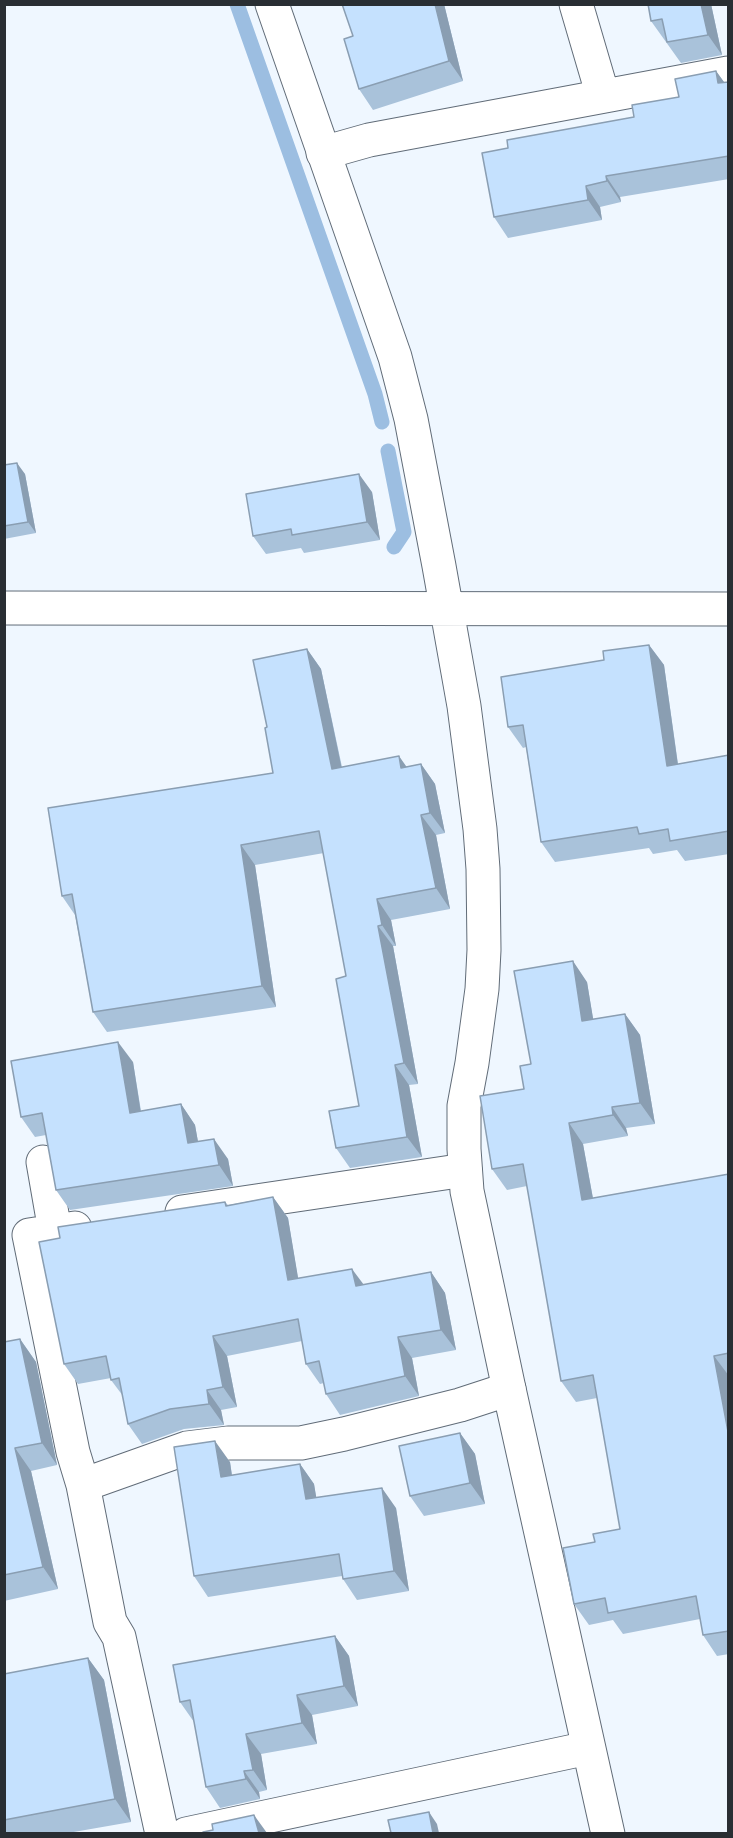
<!DOCTYPE html>
<html>
<head>
<meta charset="utf-8">
<style>
	body { margin:0 }
	#map { position:relative; width:733px; height:1838px; overflow:hidden; background:#eff7ff; font-family:"Space Grotesk",sans-serif }
	canvas { display:block }
	.frame { position:absolute; inset:0; border:6px solid #292e33; pointer-events:none }
</style>
</head>
<body>
<div id="map">
<canvas width="733" height="1838"></canvas>
<div class="frame"></div>
</div>
<script>
const ctx = document.querySelector('canvas').getContext('2d');
ctx.lineJoin = 'round';
function stroke(path, color, width, dash) { ctx.strokeStyle = color; ctx.lineWidth = width; ctx.lineCap = dash ? 'butt' : 'round'; ctx.setLineDash(dash || []); ctx.stroke(path); }
function fillPath(path, color) { ctx.fillStyle = color; ctx.fill(path, 'evenodd'); }
stroke(new Path2D(`
	M 237,4 L 375,394 L 382,422
	M 388,451 L 404,532 L 394,547`), '#9cbee1', 15);
const minor = new Path2D(`
	M 576,4 L 603,96
	M 323,153 L 369,140 L 728,73
	M 43,1162 L 55,1231 L 75,1228
	M 182,1212 L 465,1170
	M 55,1231 L 29,1235 L 73,1452 L 83,1485 L 110,1622 L 119,1637 L 162,1834
	M 83,1485 L 187,1448 L 228,1443 L 301,1443 L 344,1434 L 460,1405 L 509,1389
	M 186,1834 L 588,1748`);
const tertiary = new Path2D(`
	M 272,4 L 395,357 L 411,419 L 439,566 L 464,706 L 480,829 L 483,869 L 484,950 L 482,989 L 472,1063 L 464,1106 L 464,1149 L 467,1191 L 509,1389 L 608,1834
	M 4,608 L 728,609`);
stroke(minor, '#616c78', 35);
stroke(tertiary, '#616c78', 35);
stroke(minor, '#fff', 33);
stroke(tertiary, '#fff', 33);
fillPath(new Path2D(`
	M 342,4 L 444,4 L 463,81 L 373,110 L 359,89 L 353,36 Z
	M 648,4 L 711,4 L 722,55 L 681,63 L 651,21 Z
	M 716,71 L 724,82 L 729,82 L 729,179 L 620,197 L 621,202 L 600,207 L 602,220 L 508,238 L 494,217 L 508,148 L 634,117 L 679,97 Z
	M 4,465 L 25,474 L 36,533 L 4,539 Z
	M 372,492 L 380,540 L 304,553 L 301,548 L 266,554 L 253,536 Z
	M 649,645 L 664,665 L 678,764 L 729,755 L 729,854 L 685,861 L 677,850 L 653,854 L 649,848 L 555,862 L 541,842 L 526,747 L 523,748 L 508,727 L 604,660 Z
	M 307,649 L 321,669 L 342,767 L 406,767 L 421,764 L 435,784 L 445,833 L 436,835 L 450,909 L 391,920 L 396,946 L 393,946 L 418,1084 L 409,1085 L 422,1157 L 350,1168 L 336,1148 L 359,1106 L 346,976 L 324,853 L 255,865 L 276,1007 L 107,1032 L 93,1012 L 75,915 L 62,896 L 273,773 L 267,727 Z
	M 587,982 L 593,1019 L 625,1014 L 640,1035 L 655,1124 L 626,1128 L 628,1136 L 583,1144 L 593,1198 L 729,1174 L 729,1654 L 717,1656 L 703,1635 L 700,1619 L 623,1634 L 613,1620 L 589,1625 L 574,1604 L 595,1542 L 620,1529 L 597,1398 L 576,1402 L 561,1381 L 527,1186 L 507,1190 L 492,1169 L 524,1089 L 531,1064 Z
	M 133,1062 L 141,1111 L 181,1104 L 195,1125 L 198,1142 L 228,1159 L 233,1186 L 70,1210 L 56,1190 L 46,1135 L 35,1137 L 21,1117 Z
	M 273,1197 L 288,1218 L 298,1279 L 364,1285 L 431,1272 L 445,1293 L 456,1350 L 412,1358 L 419,1396 L 340,1415 L 326,1394 L 324,1383 L 320,1384 L 306,1364 L 302,1341 L 227,1356 L 237,1407 L 221,1410 L 224,1425 L 184,1429 L 142,1444 L 128,1424 L 123,1396 L 111,1380 L 111,1378 L 78,1384 L 64,1364 L 60,1238 L 225,1202 L 228,1205 Z
	M 20,1339 L 36,1362 L 57,1465 L 31,1471 L 58,1589 L 4,1601 L 4,1342 Z
	M 460,1433 L 475,1454 L 485,1504 L 424,1516 L 410,1496 Z
	M 230,1462 L 232,1475 L 300,1464 L 314,1484 L 316,1497 L 396,1508 L 409,1591 L 357,1600 L 343,1579 L 342,1576 L 208,1597 L 194,1576 Z
	M 335,1636 L 349,1656 L 358,1706 L 312,1715 L 317,1744 L 261,1754 L 267,1790 L 259,1792 L 260,1799 L 220,1808 L 206,1787 L 194,1722 L 180,1702 Z
	M 88,1658 L 104,1680 L 131,1822 L 68,1833 L 4,1833 L 4,1674 Z`), '#a9c2da');
fillPath(new Path2D(`
	M 435,4 L 444,4 L 463,81 L 449,61 Z
	M 701,4 L 711,4 L 722,55 L 708,35 Z
	M 716,71 L 729,89 L 718,83 Z
	M 606,176 L 620,197 L 621,202 L 607,181 Z
	M 586,186 L 600,207 L 602,220 L 588,200 Z
	M 17,463 L 25,474 L 36,533 L 28,522 Z
	M 359,474 L 372,492 L 380,540 L 367,522 Z
	M 649,645 L 664,665 L 681,787 L 667,766 Z
	M 307,649 L 321,669 L 346,789 L 332,769 Z
	M 399,756 L 413,776 L 401,768 Z
	M 421,764 L 435,784 L 445,833 L 430,813 Z
	M 421,815 L 436,835 L 450,909 L 436,888 Z
	M 241,845 L 255,865 L 276,1007 L 262,986 Z
	M 377,899 L 391,920 L 396,946 L 382,925 Z
	M 378,926 L 393,946 L 418,1084 L 404,1063 Z
	M 573,961 L 587,982 L 597,1042 L 582,1021 Z
	M 625,1014 L 640,1035 L 655,1124 L 640,1103 Z
	M 118,1042 L 133,1062 L 144,1133 L 130,1113 Z
	M 395,1065 L 409,1085 L 422,1157 L 407,1137 Z
	M 181,1104 L 195,1125 L 202,1164 L 188,1143 Z
	M 612,1107 L 626,1128 L 628,1136 L 613,1115 Z
	M 569,1123 L 583,1144 L 597,1221 L 582,1200 Z
	M 214,1139 L 228,1159 L 233,1186 L 219,1165 Z
	M 273,1197 L 288,1218 L 302,1301 L 288,1280 Z
	M 352,1269 L 367,1289 L 356,1286 Z
	M 431,1272 L 445,1293 L 456,1350 L 441,1330 Z
	M 213,1336 L 227,1356 L 237,1407 L 223,1387 Z
	M 398,1337 L 412,1358 L 419,1396 L 405,1376 Z
	M 20,1339 L 36,1362 L 57,1465 L 42,1443 Z
	M 714,1356 L 729,1376 L 729,1437 Z
	M 207,1390 L 221,1410 L 224,1425 L 209,1404 Z
	M 460,1433 L 475,1454 L 485,1504 L 470,1483 Z
	M 215,1441 L 230,1462 L 235,1498 L 221,1477 Z
	M 15,1448 L 31,1471 L 58,1589 L 43,1567 Z
	M 300,1464 L 314,1484 L 320,1519 L 306,1499 Z
	M 382,1488 L 396,1508 L 409,1591 L 394,1571 Z
	M 335,1636 L 349,1656 L 358,1706 L 344,1686 Z
	M 88,1658 L 104,1680 L 131,1822 L 115,1799 Z
	M 297,1695 L 312,1715 L 317,1744 L 302,1723 Z
	M 246,1734 L 261,1754 L 267,1790 L 253,1770 Z
	M 244,1771 L 259,1792 L 260,1799 L 246,1779 Z
	M 429,1812 L 437,1824 L 439,1833 L 433,1833 Z
	M 254,1815 L 267,1833 L 259,1833 Z`), '#8a9eb2');
const building = new Path2D(`
	M 342,4 L 435,4 L 449,61 L 359,89 L 344,39 L 353,36 Z
	M 648,4 L 701,4 L 708,35 L 667,42 L 662,19 L 651,21 Z
	M 716,71 L 718,83 L 729,82 L 729,156 L 606,176 L 607,181 L 586,186 L 588,200 L 494,217 L 482,153 L 508,148 L 507,140 L 634,117 L 632,105 L 679,97 L 675,79 Z
	M 17,463 L 28,522 L 4,526 L 4,465 Z
	M 359,474 L 367,522 L 292,535 L 291,529 L 253,536 L 246,494 Z
	M 649,645 L 667,766 L 729,755 L 729,831 L 670,841 L 668,829 L 639,834 L 637,827 L 541,842 L 523,725 L 508,727 L 501,677 L 604,660 L 603,651 Z
	M 307,649 L 332,769 L 399,756 L 401,768 L 421,764 L 430,813 L 421,815 L 436,888 L 377,899 L 382,925 L 378,926 L 404,1063 L 395,1065 L 407,1137 L 336,1148 L 329,1111 L 359,1106 L 336,979 L 346,976 L 319,831 L 241,845 L 262,986 L 93,1012 L 72,894 L 62,896 L 48,808 L 273,773 L 265,728 L 267,727 L 253,660 Z
	M 573,961 L 582,1021 L 625,1014 L 640,1103 L 612,1107 L 613,1115 L 569,1123 L 582,1200 L 729,1174 L 729,1353 L 714,1356 L 729,1437 L 729,1631 L 703,1635 L 696,1596 L 608,1613 L 605,1598 L 574,1604 L 563,1548 L 595,1542 L 593,1534 L 620,1529 L 593,1375 L 561,1381 L 523,1164 L 492,1169 L 480,1096 L 524,1089 L 520,1066 L 531,1064 L 514,971 Z
	M 118,1042 L 130,1113 L 181,1104 L 188,1143 L 214,1139 L 219,1165 L 56,1190 L 42,1113 L 21,1117 L 11,1061 Z
	M 273,1197 L 288,1280 L 352,1269 L 356,1286 L 431,1272 L 441,1330 L 398,1337 L 405,1376 L 326,1394 L 319,1361 L 306,1364 L 298,1319 L 213,1336 L 223,1387 L 207,1390 L 209,1404 L 170,1409 L 128,1424 L 119,1378 L 111,1380 L 106,1356 L 64,1364 L 39,1242 L 60,1238 L 58,1227 L 225,1202 L 226,1206 Z
	M 20,1339 L 42,1443 L 15,1448 L 43,1567 L 4,1575 L 4,1342 Z
	M 460,1433 L 470,1483 L 410,1496 L 399,1446 Z
	M 215,1441 L 221,1477 L 300,1464 L 306,1499 L 382,1488 L 394,1571 L 343,1579 L 339,1554 L 194,1576 L 174,1447 Z
	M 335,1636 L 344,1686 L 297,1695 L 302,1723 L 246,1734 L 253,1770 L 244,1771 L 246,1779 L 206,1787 L 190,1700 L 180,1702 L 173,1665 Z
	M 88,1658 L 115,1799 L 4,1820 L 4,1674 Z
	M 429,1812 L 433,1833 L 391,1833 L 388,1820 Z
	M 254,1815 L 259,1833 L 203,1833 L 203,1832 L 213,1830 L 212,1824 Z`);
fillPath(building, '#c5e1fe');
stroke(building, '#8a9eb2', 1.5);
</script>
</body>
</html>
